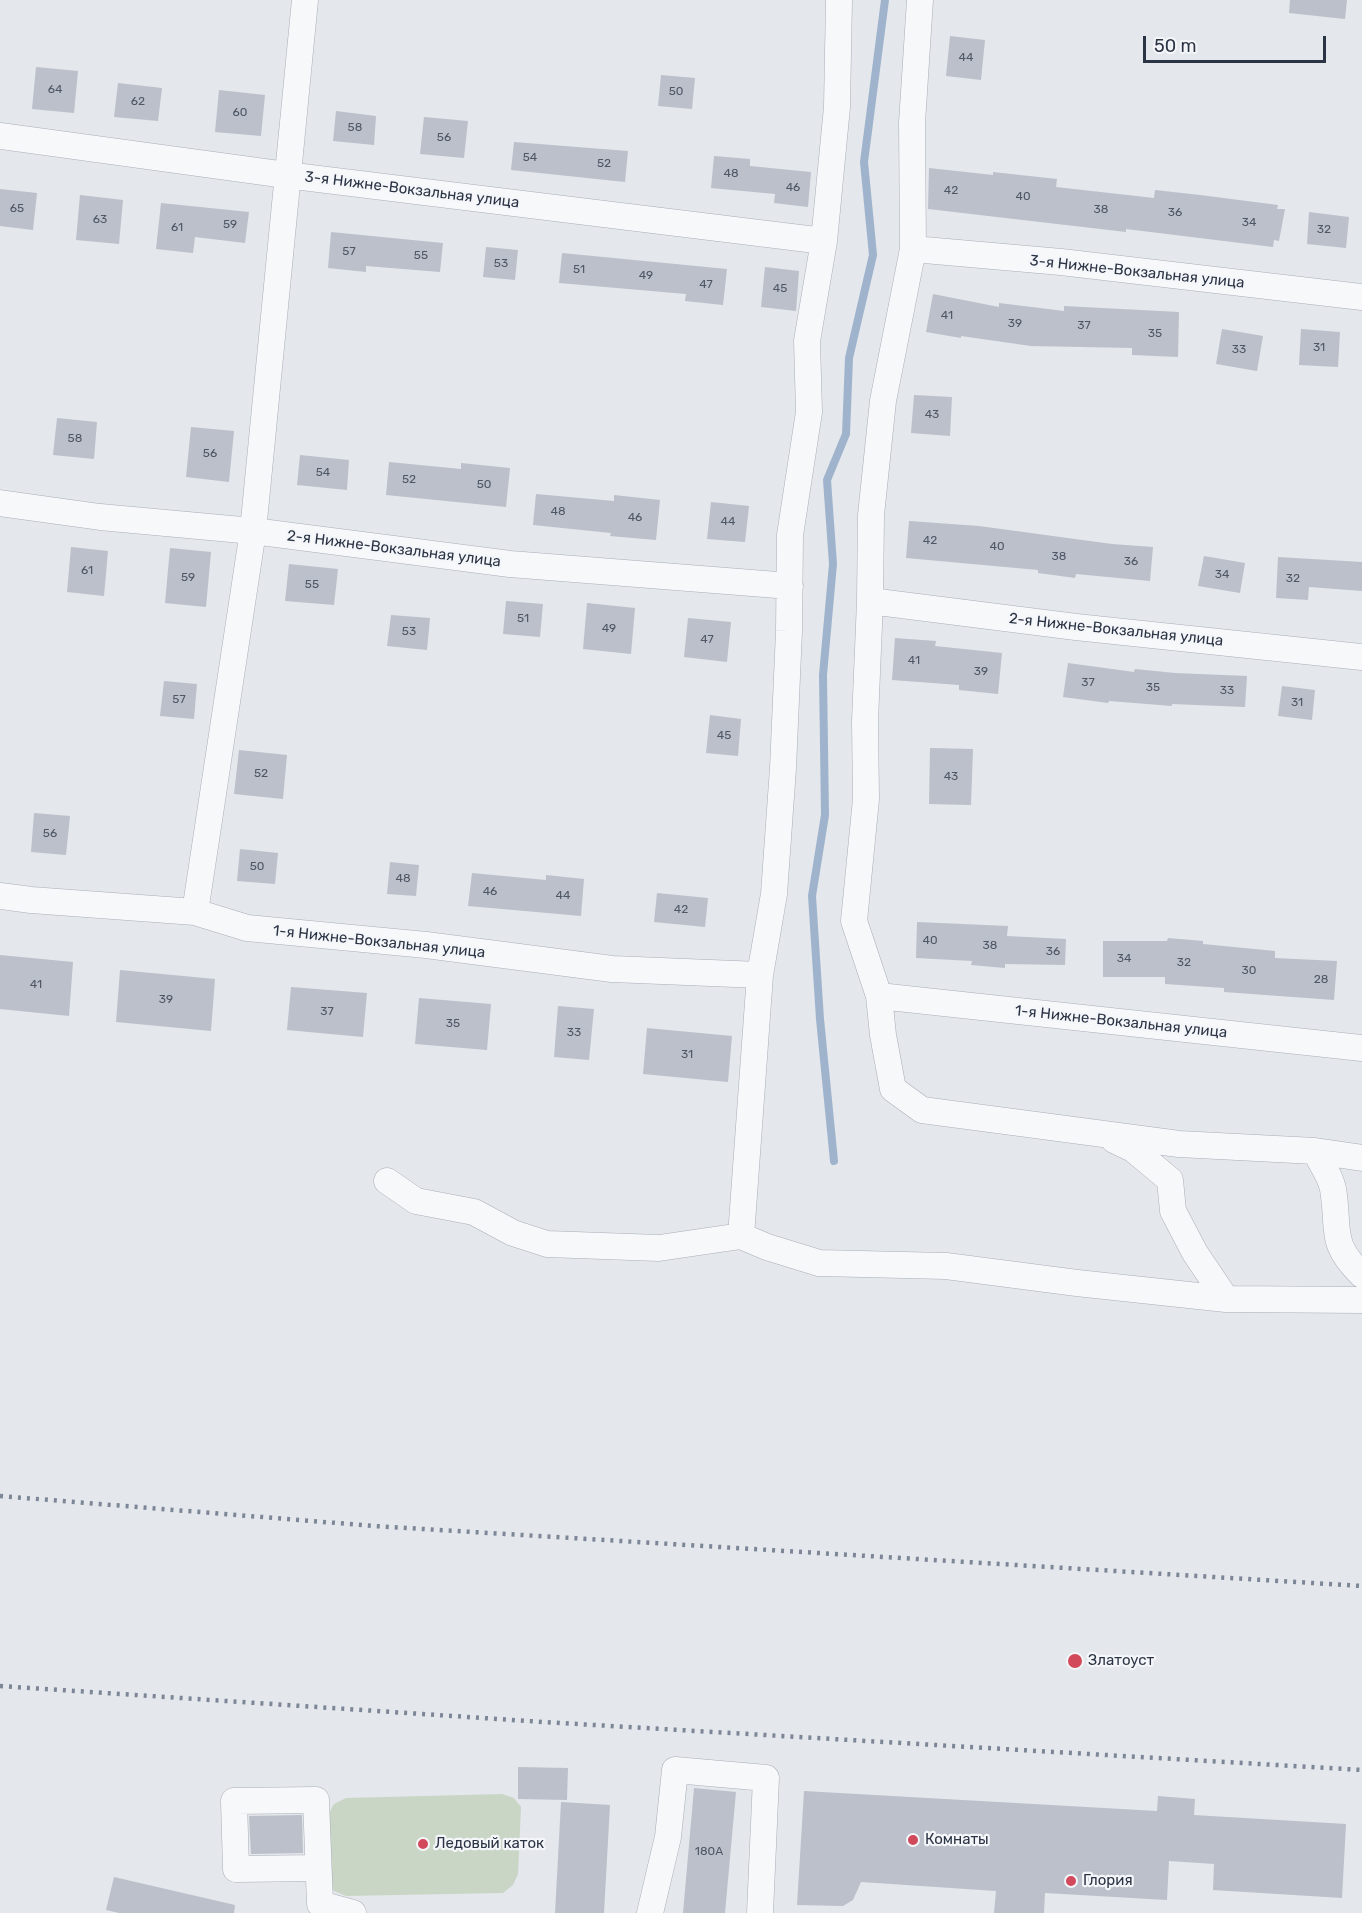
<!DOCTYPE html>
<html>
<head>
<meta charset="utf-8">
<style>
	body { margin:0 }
	#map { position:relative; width:1362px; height:1913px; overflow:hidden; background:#e4e7ec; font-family:Rubik,sans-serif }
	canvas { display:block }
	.scale { position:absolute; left:1143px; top:36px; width:183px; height:27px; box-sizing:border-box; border:3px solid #2b3445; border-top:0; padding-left:8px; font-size:18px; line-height:21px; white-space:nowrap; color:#2b3445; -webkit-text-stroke:4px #f4f6f9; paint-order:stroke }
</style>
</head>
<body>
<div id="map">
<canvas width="1362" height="1913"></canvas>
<div class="scale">50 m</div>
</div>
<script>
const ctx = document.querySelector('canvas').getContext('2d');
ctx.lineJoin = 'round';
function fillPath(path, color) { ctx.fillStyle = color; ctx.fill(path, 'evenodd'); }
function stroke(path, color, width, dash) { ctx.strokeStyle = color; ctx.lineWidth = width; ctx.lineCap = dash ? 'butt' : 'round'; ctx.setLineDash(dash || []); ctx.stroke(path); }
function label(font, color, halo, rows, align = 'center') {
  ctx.font = font + ' Rubik,sans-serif'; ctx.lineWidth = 4.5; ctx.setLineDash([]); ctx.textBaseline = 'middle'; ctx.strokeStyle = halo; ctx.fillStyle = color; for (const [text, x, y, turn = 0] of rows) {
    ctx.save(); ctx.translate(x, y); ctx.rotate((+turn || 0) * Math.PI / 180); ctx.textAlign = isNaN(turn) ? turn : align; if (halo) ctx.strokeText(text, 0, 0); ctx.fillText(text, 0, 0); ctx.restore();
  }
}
fillPath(new Path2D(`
	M 502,1794 L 514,1798 L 521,1807 L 518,1874 L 513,1885 L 503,1893 L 346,1896 L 334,1891 L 326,1883 L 328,1815 L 334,1804 L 346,1798 Z`), '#c9d6c5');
stroke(new Path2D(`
	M 834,1161 L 820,1019 L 812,896 L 825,815 L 823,675 L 833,564 L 827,480 L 846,434 L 849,358 L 873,255 L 864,162 L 885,0`), '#9fb4cc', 8);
fillPath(new Path2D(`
	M 1290,0 L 1347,0 L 1345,19 L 1289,13 Z
	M 950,36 L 985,40 L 981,80 L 946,76 Z
	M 36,67 L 78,71 L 74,113 L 32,109 Z
	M 661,75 L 695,78 L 692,109 L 658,106 Z
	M 118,83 L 162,88 L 158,121 L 114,117 Z
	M 219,90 L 265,95 L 261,136 L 215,132 Z
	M 336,111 L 376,116 L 374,145 L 333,141 Z
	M 424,117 L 468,121 L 464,158 L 420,154 Z
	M 514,142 L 628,151 L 625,182 L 511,170 Z
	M 714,156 L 750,159 L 750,166 L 811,172 L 808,207 L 774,203 L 775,194 L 711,188 Z
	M 929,168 L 993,175 L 993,172 L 1057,179 L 1056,187 L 1154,198 L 1155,190 L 1200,195 L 1278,205 L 1277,209 L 1285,209 L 1279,241 L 1274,240 L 1273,247 L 1126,229 L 1126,232 L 928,209 Z
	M 0,189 L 37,193 L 33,230 L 0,226 Z
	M 80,195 L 123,200 L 119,244 L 76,240 Z
	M 161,203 L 249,212 L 245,243 L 195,237 L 193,253 L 156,249 Z
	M 1309,212 L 1349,217 L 1346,248 L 1307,244 Z
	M 331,232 L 443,243 L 440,272 L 366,266 L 366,272 L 328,268 Z
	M 486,247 L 518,250 L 515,280 L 483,277 Z
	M 562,253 L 727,269 L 723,305 L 685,301 L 686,294 L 559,283 Z
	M 765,267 L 799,271 L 796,311 L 761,307 Z
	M 933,294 L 999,307 L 999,303 L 1064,311 L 1064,306 L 1179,312 L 1178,357 L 1132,355 L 1132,348 L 1031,346 L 961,336 L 961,338 L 926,332 Z
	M 1222,329 L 1263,336 L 1257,371 L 1216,364 Z
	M 1301,329 L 1340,332 L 1338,367 L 1299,365 Z
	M 914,395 L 952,397 L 950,436 L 911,433 Z
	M 57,418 L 97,422 L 94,459 L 53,455 Z
	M 191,427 L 234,431 L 229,482 L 186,477 Z
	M 300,455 L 349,460 L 347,490 L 297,485 Z
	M 389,462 L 461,469 L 461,463 L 510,468 L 506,507 L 386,495 Z
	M 536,494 L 614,501 L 614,495 L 660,500 L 656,540 L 610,536 L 611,533 L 533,525 Z
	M 711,502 L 749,506 L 745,542 L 707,539 Z
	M 909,521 L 979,526 L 1112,544 L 1153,547 L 1150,581 L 1076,574 L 1075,578 L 1038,573 L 1038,570 L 906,558 Z
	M 71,547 L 108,551 L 104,596 L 67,592 Z
	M 170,548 L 211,552 L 206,607 L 165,603 Z
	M 1204,556 L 1245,563 L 1240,593 L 1198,586 Z
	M 1278,557 L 1362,562 L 1362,591 L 1309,587 L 1308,600 L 1276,598 Z
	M 289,564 L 338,569 L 334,605 L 285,601 Z
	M 506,601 L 543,604 L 540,637 L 503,634 Z
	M 587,603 L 635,608 L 631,654 L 583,649 Z
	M 391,615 L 430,618 L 427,650 L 387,646 Z
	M 688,618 L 731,622 L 727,662 L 684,657 Z
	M 895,638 L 936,641 L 935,646 L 1002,653 L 998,694 L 959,690 L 959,685 L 892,680 Z
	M 1068,663 L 1134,672 L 1135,669 L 1175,673 L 1247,676 L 1245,707 L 1172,704 L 1172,706 L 1109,701 L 1108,703 L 1063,697 Z
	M 164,681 L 197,684 L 194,719 L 160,716 Z
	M 1282,686 L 1315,690 L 1312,720 L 1278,716 Z
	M 710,715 L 741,719 L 738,756 L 706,753 Z
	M 930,748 L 973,749 L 971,805 L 929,804 Z
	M 239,750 L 287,755 L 283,799 L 234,794 Z
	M 34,813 L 70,816 L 66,855 L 31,852 Z
	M 240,849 L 278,853 L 275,884 L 237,881 Z
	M 390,862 L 419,865 L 416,896 L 387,894 Z
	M 472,873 L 546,880 L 546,875 L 584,879 L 581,916 L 468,906 Z
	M 657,893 L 708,898 L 705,927 L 654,922 Z
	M 917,922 L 1008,926 L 1007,936 L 1066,939 L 1065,965 L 1005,964 L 1005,968 L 971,965 L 972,961 L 916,958 Z
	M 1168,938 L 1203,941 L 1203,944 L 1275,951 L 1275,958 L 1337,961 L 1334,1000 L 1224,992 L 1224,988 L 1165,984 L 1165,977 L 1103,977 L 1103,941 L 1167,941 Z
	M 0,955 L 73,962 L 69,1016 L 0,1009 Z
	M 120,970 L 215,979 L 211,1031 L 116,1022 Z
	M 291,987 L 367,993 L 363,1037 L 287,1030 Z
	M 419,998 L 491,1004 L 487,1050 L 415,1044 Z
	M 558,1006 L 594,1009 L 589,1060 L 554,1057 Z
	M 647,1028 L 732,1036 L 728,1082 L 643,1074 Z
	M 518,1767 L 568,1768 L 567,1800 L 518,1799 Z
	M 694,1788 L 736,1792 L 725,1913 L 683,1913 Z
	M 804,1791 L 1157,1811 L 1158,1796 L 1195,1799 L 1194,1815 L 1346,1824 L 1342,1898 L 1213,1890 L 1214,1864 L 1169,1861 L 1167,1900 L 1045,1893 L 1044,1913 L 994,1913 L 996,1891 L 861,1882 L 853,1900 L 843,1906 L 797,1905 Z
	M 561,1802 L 610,1805 L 604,1913 L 555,1913 Z
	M 302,1815 L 303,1853 L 251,1854 L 249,1816 Z
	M 114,1877 L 235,1905 L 234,1913 L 119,1913 L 106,1910 Z`), '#bbc0ca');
const minor = new Path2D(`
	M 920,0 L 912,123 L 913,249 L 883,401 L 871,515 L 870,601 L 865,721 L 866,799 L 854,921 L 879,996 L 883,1035 L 893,1089 L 922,1110 L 1179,1144 L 1315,1151 L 1362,1158
	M 0,136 L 286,175 L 824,241
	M 913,249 L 1061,262 L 1362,297
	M 0,503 L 100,517 L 253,531 L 510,564 L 790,586
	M 870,601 L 1076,627 L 1362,657
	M 0,896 L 31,900 L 195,912 L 247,928 L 426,945 L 612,969 L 760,975
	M 195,912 L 253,531 L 305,0
	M 879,996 L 1362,1048
	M 1114,1140 L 1133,1149 L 1170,1180 L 1173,1211 L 1195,1253 L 1226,1299
	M 1315,1151 C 1321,1163 1331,1177 1333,1189 C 1340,1230 1328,1242 1362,1275
	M 387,1181 L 416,1201 L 474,1212 L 513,1233 L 547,1244 L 659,1248 L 741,1236 L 767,1247 L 819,1263 L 946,1266 L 1077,1283 L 1226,1299 L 1362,1300
	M 741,1236 L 760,975 L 774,894 L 783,768 L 789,631 L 790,535 L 809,412 L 807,341 L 824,241 L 837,107 L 839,0
	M 316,1868 L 236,1869 L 234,1801 L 316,1800 L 320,1904 L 353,1913
	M 650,1913 L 668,1837 L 675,1770 L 766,1778 L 760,1913`);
stroke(minor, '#a9aeb7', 27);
stroke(minor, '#f7f8fa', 26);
stroke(new Path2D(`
	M 0,1496 L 374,1526 L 1362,1586
	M 0,1686 L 543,1722 L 1362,1770`), '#7d8696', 4.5, [3, 6]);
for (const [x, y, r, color] of [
	[1075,1661,8,"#d1495b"],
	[913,1840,6,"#d1495b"],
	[423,1844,6,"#d1495b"],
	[1071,1881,6,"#d1495b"]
]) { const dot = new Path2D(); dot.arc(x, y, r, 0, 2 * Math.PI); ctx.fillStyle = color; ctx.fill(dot); stroke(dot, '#f4f6f9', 2); }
label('12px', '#4f5766', null, [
	["44",966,58],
	["64",55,90],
	["50",676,92],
	["62",138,102],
	["60",240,113],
	["58",355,128],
	["56",444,138],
	["54",530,158],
	["52",604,164],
	["48",731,174],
	["46",793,188],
	["42",951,191],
	["40",1023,197],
	["65",17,209],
	["38",1101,210],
	["36",1175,213],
	["63",100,220],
	["34",1249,223],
	["59",230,225],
	["61",177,228],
	["32",1324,230],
	["57",349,252],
	["55",421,256],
	["53",501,264],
	["51",579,270],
	["49",646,276],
	["47",706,285],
	["45",780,289],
	["41",947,316],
	["39",1015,324],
	["37",1084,326],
	["35",1155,334],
	["31",1319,348],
	["33",1239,350],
	["43",932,415],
	["58",75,439],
	["56",210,454],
	["54",323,473],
	["52",409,480],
	["50",484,485],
	["48",558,512],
	["46",635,518],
	["44",728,522],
	["42",930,541],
	["40",997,547],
	["38",1059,557],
	["36",1131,562],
	["61",87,571],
	["34",1222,575],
	["59",188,578],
	["32",1293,579],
	["55",312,585],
	["51",523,619],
	["49",609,629],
	["53",409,632],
	["47",707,640],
	["41",914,661],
	["39",981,672],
	["37",1088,683],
	["35",1153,688],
	["33",1227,691],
	["57",179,700],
	["31",1297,703],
	["45",724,736],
	["52",261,774],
	["43",951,777],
	["56",50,834],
	["50",257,867],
	["48",403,879],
	["46",490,892],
	["44",563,896],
	["42",681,910],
	["40",930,941],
	["38",990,946],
	["36",1053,952],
	["34",1124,959],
	["32",1184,963],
	["30",1249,971],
	["28",1321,980],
	["41",36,985],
	["39",166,1000],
	["37",327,1012],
	["35",453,1024],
	["33",574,1033],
	["31",687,1055],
	["180А",709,1852]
]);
label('15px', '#2b3445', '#f4f6f9', [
	["3-я Нижне-Вокзальная улица",412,190,7],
	["3-я Нижне-Вокзальная улица",1137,272,6],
	["2-я Нижне-Вокзальная улица",394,549,7],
	["2-я Нижне-Вокзальная улица",1116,630,6],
	["1-я Нижне-Вокзальная улица",379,942,6],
	["1-я Нижне-Вокзальная улица",1121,1022,6]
]);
label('15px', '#2b3445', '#f4f6f9', [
	["Златоуст",1088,1661],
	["Комнаты",925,1840],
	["Ледовый каток",435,1844],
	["Глория",1083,1881]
], 'left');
</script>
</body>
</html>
